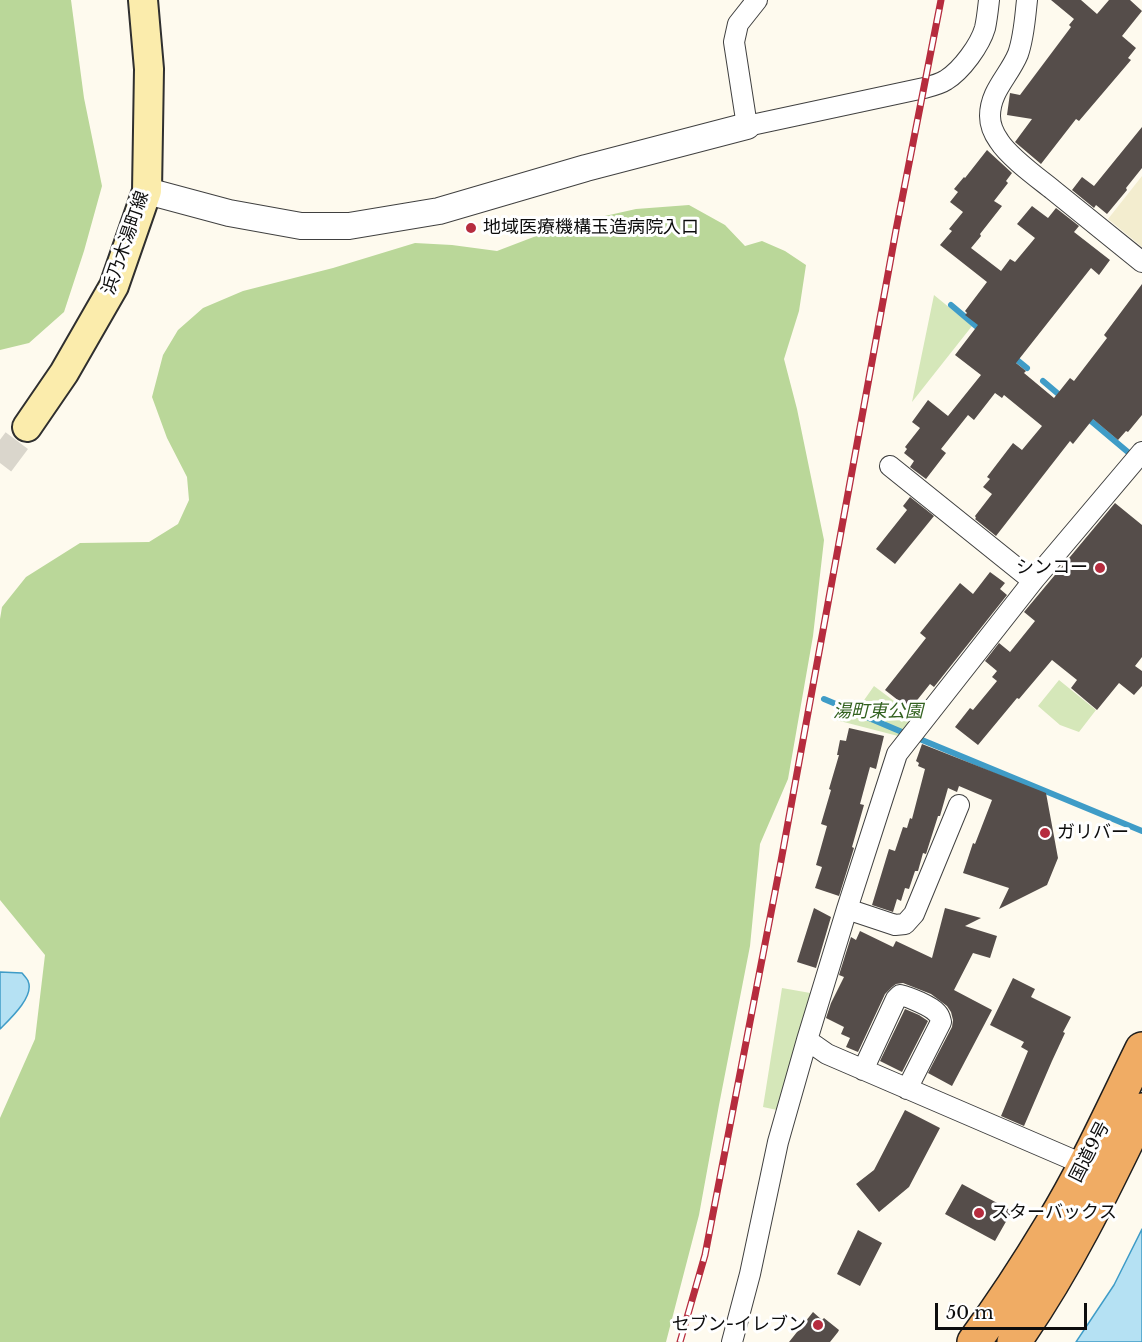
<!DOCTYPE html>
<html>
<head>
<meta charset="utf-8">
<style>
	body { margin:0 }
	#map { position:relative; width:1142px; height:1342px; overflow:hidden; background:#fefaee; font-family:"Libre Baskerville",serif }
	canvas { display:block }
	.scale { position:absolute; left:935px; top:1303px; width:152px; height:27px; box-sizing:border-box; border:3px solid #0d0d0d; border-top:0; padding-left:8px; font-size:18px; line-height:21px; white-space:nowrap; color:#0d0d0d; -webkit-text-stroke:4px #fff; paint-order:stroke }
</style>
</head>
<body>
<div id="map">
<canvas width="1142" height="1342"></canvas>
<div class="scale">50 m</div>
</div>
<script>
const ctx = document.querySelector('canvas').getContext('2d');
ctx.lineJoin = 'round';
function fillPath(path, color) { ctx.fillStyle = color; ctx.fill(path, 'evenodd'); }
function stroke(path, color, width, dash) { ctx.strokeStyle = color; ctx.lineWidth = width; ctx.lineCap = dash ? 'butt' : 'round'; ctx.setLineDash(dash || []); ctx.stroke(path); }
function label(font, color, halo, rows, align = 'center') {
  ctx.font = font + ' "Libre Baskerville","Noto Sans JP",serif'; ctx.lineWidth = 6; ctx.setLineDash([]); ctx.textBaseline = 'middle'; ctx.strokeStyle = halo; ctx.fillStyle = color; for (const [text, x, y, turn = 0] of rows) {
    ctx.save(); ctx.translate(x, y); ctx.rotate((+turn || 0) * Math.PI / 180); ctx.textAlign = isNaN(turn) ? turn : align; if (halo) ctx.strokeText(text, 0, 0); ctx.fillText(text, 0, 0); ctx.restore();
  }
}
fillPath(new Path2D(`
	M 1142,176 L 1142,247 L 1108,219 Z`), '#f3edcf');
fillPath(new Path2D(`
	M 934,295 L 972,326 L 912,402 Z
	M 1059,680 L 1096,710 L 1079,732 L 1060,725 L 1038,706 Z
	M 874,686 L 914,716 L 898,736 L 836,720 L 839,707 L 855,713 Z
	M 782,988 L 816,994 L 777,1110 L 763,1107 Z`), '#d5e7b9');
fillPath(new Path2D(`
	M 0,0 L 71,0 L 84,98 L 102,186 L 84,251 L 64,312 L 29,343 L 0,350 Z
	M 689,205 L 725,225 L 745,246 L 762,241 L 785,251 L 806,265 L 799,311 L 784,359 L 797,409 L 824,540 L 813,636 L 788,779 L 760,844 L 750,946 L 719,1105 L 699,1215 L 666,1342 L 0,1342 L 0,1118 L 35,1039 L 45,955 L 0,900 L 0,619 L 2,607 L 26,577 L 80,543 L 149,542 L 178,524 L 189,500 L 187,477 L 167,438 L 152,397 L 163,355 L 178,330 L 203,308 L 243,291 L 333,268 L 415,243 L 452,245 L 497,251 L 565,225 L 636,209 Z`), '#bad799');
const water = new Path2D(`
	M 0,972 L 22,973 C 22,973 28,980 28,981 C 35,996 10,1019 0,1029 Z
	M 1142,1229 L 1142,1342 L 1076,1342 L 1114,1285 Z`);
fillPath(water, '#b5e1f3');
stroke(water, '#3f9cc7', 1.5);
stroke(new Path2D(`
	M 951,305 L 983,332
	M 1011,355 L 1027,368
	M 1043,381 L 1063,398
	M 1085,416 L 1129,453
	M 824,699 L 902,732
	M 922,740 L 1142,831`), '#3f9cc7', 6);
fillPath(new Path2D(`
	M 1051,0 L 1081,0 L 1097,14 L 1109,0 L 1130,0 L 1142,11 L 1122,36 L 1136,48 L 1128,58 L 1131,60 L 1079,121 L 1076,119 L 1041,164 L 1015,142 L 1032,119 L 1007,115 L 1010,93 L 1020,95 L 1071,27 L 1069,25 L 1074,19 Z
	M 1142,127 L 1142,168 L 1126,188 L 1127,190 L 1107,214 L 1096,205 L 1094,208 L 1072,190 L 1082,177 L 1094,186 Z
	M 987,150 L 1012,173 L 1006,181 L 1008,183 L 994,201 L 1002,206 L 980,234 L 981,236 L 971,248 L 1001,271 L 1010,259 L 1015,262 L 1035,238 L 1017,224 L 1032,206 L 1048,218 L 1056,208 L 1079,226 L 1074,232 L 1110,260 L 1099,275 L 1091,268 L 1016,363 L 1026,371 L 1024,373 L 1054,398 L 1070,378 L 1074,381 L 1107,338 L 1104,335 L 1142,284 L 1142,415 L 1128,432 L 1126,431 L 1118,440 L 1093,419 L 1073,444 L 1070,441 L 996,536 L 975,519 L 976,518 L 975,516 L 992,494 L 983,487 L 990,479 L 987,477 L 1013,443 L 1022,450 L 1042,426 L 1004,395 L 1002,398 L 995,393 L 974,420 L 968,415 L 941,449 L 946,453 L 926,479 L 910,467 L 914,461 L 904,453 L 907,449 L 905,447 L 920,428 L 912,422 L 928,400 L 948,416 L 981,375 L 955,355 L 978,325 L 965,315 L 967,313 L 965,311 L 987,282 L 940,245 L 952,231 L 949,229 L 963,212 L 950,202 L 958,192 L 954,189 L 964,177 L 965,178 Z
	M 910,497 L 934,516 L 895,564 L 876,549 L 907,510 L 903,506 Z
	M 1115,503 L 1142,525 L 1142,657 L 1135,666 L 1142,671 L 1142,686 L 1134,695 L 1119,683 L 1097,710 L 1071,688 L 1077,680 L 1052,660 L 1019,699 L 1017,698 L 978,745 L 955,727 L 970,708 L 973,710 L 997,681 L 992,677 L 997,671 L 985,661 L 999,643 L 1010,652 L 1035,621 L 1024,612 Z
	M 990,572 L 1005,583 L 1000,589 L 1007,595 L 934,687 L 930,684 L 914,704 L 912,703 L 908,708 L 885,690 L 926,638 L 920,633 L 960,583 L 973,594 Z
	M 849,728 L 884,736 L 876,769 L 870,767 L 860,804 L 864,805 L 852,847 L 854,848 L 839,896 L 815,888 L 822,867 L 816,865 L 827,826 L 821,824 L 831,790 L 829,789 L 839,755 L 837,755 L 840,740 L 846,741 Z
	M 922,744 L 1046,793 L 1058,858 L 1047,885 L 999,909 L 1009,888 L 963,873 L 973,843 L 975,844 L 992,800 L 959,786 L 957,792 L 948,788 L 940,816 L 938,816 L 926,854 L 923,853 L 918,871 L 915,871 L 909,889 L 905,888 L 901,901 L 897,899 L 893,912 L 872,905 L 889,849 L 895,851 L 903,827 L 907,828 L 910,818 L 912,819 L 925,769 L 918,766 L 919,763 L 916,761 Z
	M 814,908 L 831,917 L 816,968 L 797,962 Z
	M 945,908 L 981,918 L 965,926 L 997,936 L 990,958 L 973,953 L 954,990 L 992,1010 L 952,1086 L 928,1073 L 952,1027 L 953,1020 L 951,1012 L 947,1006 L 931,994 L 903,983 L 896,984 L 892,987 L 885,994 L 858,1052 L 846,1047 L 850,1038 L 841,1034 L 844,1027 L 826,1018 L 831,1003 L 844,977 L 839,975 L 851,937 L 856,940 L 860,931 L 893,947 L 896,941 L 932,958 Z
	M 1013,978 L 1035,989 L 1031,997 L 1071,1017 L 1063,1032 L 1065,1033 L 1052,1061 L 1024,1126 L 1001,1116 L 1028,1051 L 1021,1047 L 1024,1042 L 990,1025 Z
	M 905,1009 L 919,1015 L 928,1021 L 902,1072 L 880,1061 Z
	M 905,1110 L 940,1128 L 909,1187 L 879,1212 L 856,1184 L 874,1170 Z
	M 962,1184 L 1012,1211 L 995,1241 L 945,1214 Z
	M 858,1230 L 882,1243 L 860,1286 L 837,1274 Z
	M 813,1312 L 822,1320 L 824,1318 L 839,1330 L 838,1332 L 830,1342 L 789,1342 Z`), '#554d4a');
stroke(new Path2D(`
	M 0,463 L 27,427`), '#dad6cc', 28, [28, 14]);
const minor = new Path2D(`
	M 757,0 L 738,24 L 734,42 L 747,126 L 924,88 C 932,86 940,84 946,80 C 962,70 980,45 985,28 C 987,19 988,9 989,0
	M 1027,0 C 1025,18 1024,37 1018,54 C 1009,76 990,91 990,116 C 990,124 994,134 999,141 C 1009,157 1038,178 1053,190 C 1083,214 1112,238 1142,262
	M 890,466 L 1033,581
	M 847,909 L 895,925 L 905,924 L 914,914 L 959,805
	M 863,1070 L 896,999 L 900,995 C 909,997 931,1006 937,1013 C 940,1016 940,1018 941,1022 L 907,1089
	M 1085,1165 L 827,1054 L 807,1040 L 847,909 L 897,754 L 1033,581 L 1142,452
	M 732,1342 L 750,1274 L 778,1142 L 807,1040`);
const tertiary = new Path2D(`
	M 147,191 L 229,213 L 301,226 L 349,226 L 439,211 L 586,168 L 747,126`);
const secondary = new Path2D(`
	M 27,427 L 64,373 L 114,286 L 147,191 L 149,69 L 143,0`);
const trunk = new Path2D(`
	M 974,1342 C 1002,1304 1028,1264 1052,1224 C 1086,1168 1113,1108 1142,1049
	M 1014,1342 C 1065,1270 1104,1189 1142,1110`);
stroke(minor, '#404040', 22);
stroke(tertiary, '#404040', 28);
stroke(secondary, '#2f2f2f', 32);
stroke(trunk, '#1e1e1e', 36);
stroke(minor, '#fff', 20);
stroke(tertiary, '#fff', 26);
stroke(secondary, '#fbecac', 28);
stroke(trunk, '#f0ac64', 33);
const rail = new Path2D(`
	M 680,1342 L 705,1255 L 781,861 L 896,230 L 941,0`);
stroke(rail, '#b62c3e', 7);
stroke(rail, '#fff', 4.5, [14]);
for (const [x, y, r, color] of [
	[471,228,6,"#b62c3e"],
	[1100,568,6,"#b62c3e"],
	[1045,833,6,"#b62c3e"],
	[979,1213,6,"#b62c3e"],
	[818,1325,6,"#b62c3e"]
]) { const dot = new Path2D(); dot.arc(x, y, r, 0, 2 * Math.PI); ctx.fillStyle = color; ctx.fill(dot); stroke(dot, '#fff', 2); }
label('18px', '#0d0d0d', '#fff', [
	["地域医療機構玉造病院入口",483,228],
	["シンコー",1088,568,"right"],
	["ガリバー",1057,833],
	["スターバックス",991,1213],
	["セブン-イレブン",806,1325,"right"]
], 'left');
label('18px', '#0d0d0d', '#fff', [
	["浜乃木湯町線",126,243,-71],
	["国道9号",1090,1152,-63]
]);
label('italic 18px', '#336220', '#fff', [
	["湯町東公園",878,712]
]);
</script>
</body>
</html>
